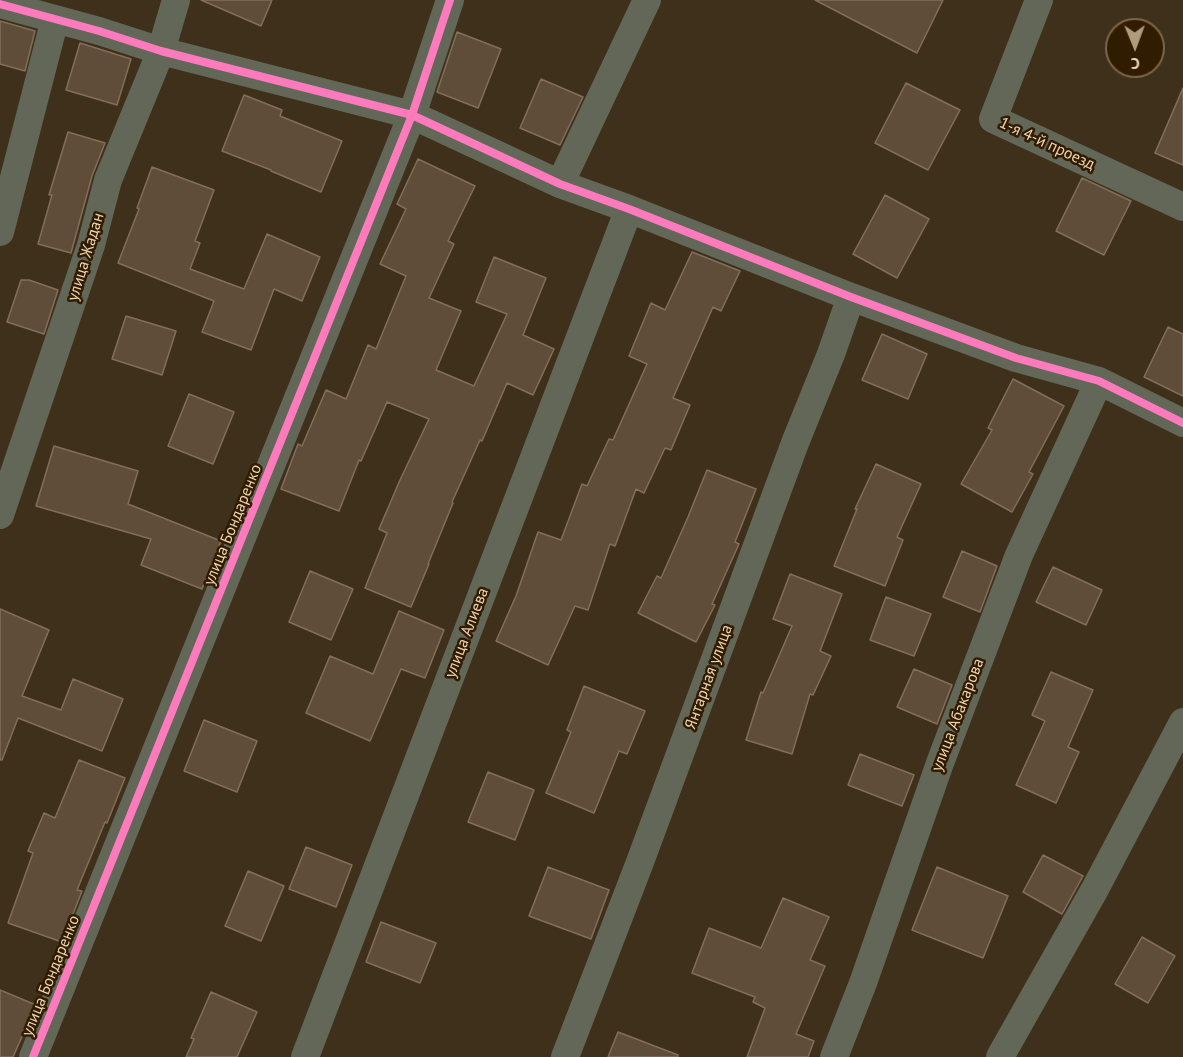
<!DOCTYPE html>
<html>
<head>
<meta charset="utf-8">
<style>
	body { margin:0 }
	#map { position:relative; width:1183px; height:1057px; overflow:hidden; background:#3f301b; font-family:"PT Sans",sans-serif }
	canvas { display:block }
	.north { position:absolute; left:1105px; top:18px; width:60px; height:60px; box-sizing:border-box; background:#301c00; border:2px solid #7c6647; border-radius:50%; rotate:179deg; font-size:16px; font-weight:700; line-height:24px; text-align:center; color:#efd4b2 }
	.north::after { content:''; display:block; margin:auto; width:21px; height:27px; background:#b19b7d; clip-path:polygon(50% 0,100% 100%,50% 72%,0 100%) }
</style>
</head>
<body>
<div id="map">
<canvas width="1183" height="1057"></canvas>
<div class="north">С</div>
</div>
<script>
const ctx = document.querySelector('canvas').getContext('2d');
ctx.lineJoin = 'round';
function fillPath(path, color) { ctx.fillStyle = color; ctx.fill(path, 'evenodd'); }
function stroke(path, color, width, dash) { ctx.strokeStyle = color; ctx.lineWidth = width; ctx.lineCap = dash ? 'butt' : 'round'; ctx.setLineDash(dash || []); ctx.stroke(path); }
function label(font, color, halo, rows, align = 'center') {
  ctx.font = font + ' "PT Sans",sans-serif'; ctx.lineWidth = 5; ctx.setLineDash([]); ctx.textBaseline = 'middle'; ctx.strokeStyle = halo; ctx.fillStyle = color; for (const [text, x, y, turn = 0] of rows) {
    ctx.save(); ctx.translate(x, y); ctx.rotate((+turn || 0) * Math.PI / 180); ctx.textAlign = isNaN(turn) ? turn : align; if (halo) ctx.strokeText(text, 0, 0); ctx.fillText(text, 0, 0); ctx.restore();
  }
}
const building = new Path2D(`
	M 201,0 L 272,0 L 261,26 Z
	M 815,0 L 943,0 L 917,53 Z
	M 0,21 L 35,31 L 25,71 L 0,64 Z
	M 457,32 L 501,49 L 478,108 L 437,92 Z
	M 80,43 L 131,59 L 117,105 L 66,90 Z
	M 541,79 L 583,97 L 560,145 L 520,128 Z
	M 906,83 L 960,110 L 928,170 L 875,143 Z
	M 1183,88 L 1183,165 L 1155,153 Z
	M 244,95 L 282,110 L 280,116 L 342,141 L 321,192 L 271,171 L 271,170 L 222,151 Z
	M 68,132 L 105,143 L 92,176 L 71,253 L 38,244 L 52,195 L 49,195 Z
	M 418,159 L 475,186 L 448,241 L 454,244 L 429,298 L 461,311 L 436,370 L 474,386 L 507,314 L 476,302 L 494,257 L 546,278 L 523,335 L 554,349 L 533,395 L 507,383 L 482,441 L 480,440 L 452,502 L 453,503 L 428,564 L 429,564 L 411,607 L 365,588 L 387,533 L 379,529 L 400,480 L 429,419 L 387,402 L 361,461 L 359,460 L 339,511 L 281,489 L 298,444 L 302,446 L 326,390 L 346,399 L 368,345 L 376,349 L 406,276 L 380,264 L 406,209 L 397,204 Z
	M 152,167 L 214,190 L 195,241 L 200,243 L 190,269 L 244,289 L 267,234 L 320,257 L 302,301 L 274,289 L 251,350 L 202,332 L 214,301 L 118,263 L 139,209 L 137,208 Z
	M 1082,178 L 1131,201 L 1104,255 L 1056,231 Z
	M 885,195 L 929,219 L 897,278 L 853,254 Z
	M 692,252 L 740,271 L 721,311 L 713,307 L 673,398 L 690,405 L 671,450 L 665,448 L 644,493 L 636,489 L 615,546 L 610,544 L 588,610 L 575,606 L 548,665 L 496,641 L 516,596 L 538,532 L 561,540 L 582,484 L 587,486 L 609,439 L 613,440 L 647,364 L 629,356 L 651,303 L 665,310 Z
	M 21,280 L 29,280 L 58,290 L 44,334 L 7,322 Z
	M 126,316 L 176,331 L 162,375 L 112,359 Z
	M 1168,327 L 1183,334 L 1183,396 L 1144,377 Z
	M 882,334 L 927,354 L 908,399 L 862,380 Z
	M 1013,379 L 1064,406 L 1029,472 L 1033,474 L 1012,512 L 961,484 L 992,430 L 988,428 Z
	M 189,394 L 234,412 L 213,464 L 168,446 Z
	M 54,446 L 138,471 L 128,504 L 221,541 L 202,589 L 141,565 L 151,539 L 36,506 Z
	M 876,464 L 921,484 L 897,537 L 903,540 L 885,586 L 834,566 L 857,509 L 855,509 Z
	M 707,470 L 756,489 L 735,542 L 739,544 L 712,604 L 715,605 L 696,642 L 638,613 L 657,576 L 661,578 L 688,517 Z
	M 962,551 L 997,566 L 980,612 L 943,597 Z
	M 1053,567 L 1102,590 L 1086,625 L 1036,602 Z
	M 310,571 L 353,589 L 331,640 L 289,622 Z
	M 790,574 L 842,594 L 820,651 L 831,656 L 813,695 L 810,694 L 792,754 L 746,740 L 761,692 L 763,693 L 792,626 L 773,619 Z
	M 886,597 L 931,614 L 914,656 L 870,640 Z
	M 0,609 L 49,630 L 22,696 L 61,710 L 73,679 L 123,699 L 102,751 L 18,718 L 2,760 L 0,760 Z
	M 399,611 L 444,630 L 425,678 L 401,669 L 370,741 L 306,713 L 330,656 L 373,674 Z
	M 914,669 L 952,685 L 937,724 L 897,707 Z
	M 1051,672 L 1093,690 L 1068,747 L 1079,752 L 1056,803 L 1016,785 L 1045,721 L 1032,715 Z
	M 584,686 L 645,711 L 627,754 L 619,751 L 594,813 L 546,793 L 571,732 L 567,730 Z
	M 204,720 L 257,741 L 237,792 L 184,771 Z
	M 860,754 L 914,775 L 902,806 L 848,785 Z
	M 79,760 L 125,778 L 107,823 L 105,822 L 77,890 L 82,891 L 62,942 L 8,923 L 33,853 L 28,851 L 44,813 L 55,818 Z
	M 488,772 L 534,790 L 515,840 L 468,822 Z
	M 306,847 L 352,865 L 336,907 L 289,889 Z
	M 1043,855 L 1083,876 L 1062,914 L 1023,892 Z
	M 548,867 L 609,890 L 591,939 L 529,916 Z
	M 937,867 L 1008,896 L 983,958 L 912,930 Z
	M 248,871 L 284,886 L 261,941 L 225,926 Z
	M 783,898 L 829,917 L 810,960 L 825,966 L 796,1034 L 814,1041 L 808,1057 L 747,1057 L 765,1008 L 753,1002 L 755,997 L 692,973 L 709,928 L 761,948 Z
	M 381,922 L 436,943 L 420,983 L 366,962 Z
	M 1142,937 L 1175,956 L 1148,1003 L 1115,984 Z
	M 0,990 L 36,1005 L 13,1057 L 0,1057 Z
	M 211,992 L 257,1012 L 237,1057 L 186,1057 L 194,1039 L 191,1038 Z
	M 618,1032 L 678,1055 L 678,1057 L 608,1057 Z`);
fillPath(building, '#5f4c39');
stroke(building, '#836e5b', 1.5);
stroke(new Path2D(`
	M 1039,0 L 993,119 L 1183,207
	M 0,4 L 99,31 L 161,51 L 412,115 L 560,184 L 629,209 L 851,297 L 1016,358 L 1099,381 L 1183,423
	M 560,184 L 647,0
	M 0,232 L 55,19
	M 0,515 L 91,245 L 108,180 L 161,51 L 176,0
	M 33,1057 L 412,115 L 450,0
	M 305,1057 L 629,209
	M 565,1057 L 640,862 L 795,443 L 831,354 L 851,297
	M 834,1057 L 863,983 L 940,763 L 1019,555 L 1099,381
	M 1000,1057 L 1095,889 L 1183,722`), '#626757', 28);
stroke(new Path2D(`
	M 0,4 L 99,31 L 161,51 L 412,115 L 560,184 L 629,209 L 851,297 L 1016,358 L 1099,381 L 1183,423
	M 33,1057 L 412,115 L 450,0`), '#fd7abc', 8);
label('16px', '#efd4b2', '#301c00', [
	["1-я 4-й проезд",1047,144,25],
	["улица Жадан",86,257,-73],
	["улица Бондаренко",233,525,-68],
	["улица Алиева",467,633,-69],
	["Янтарная улица",709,677,-70],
	["улица Абакарова",958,715,-69],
	["улица Бондаренко",51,976,-68]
]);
</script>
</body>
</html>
